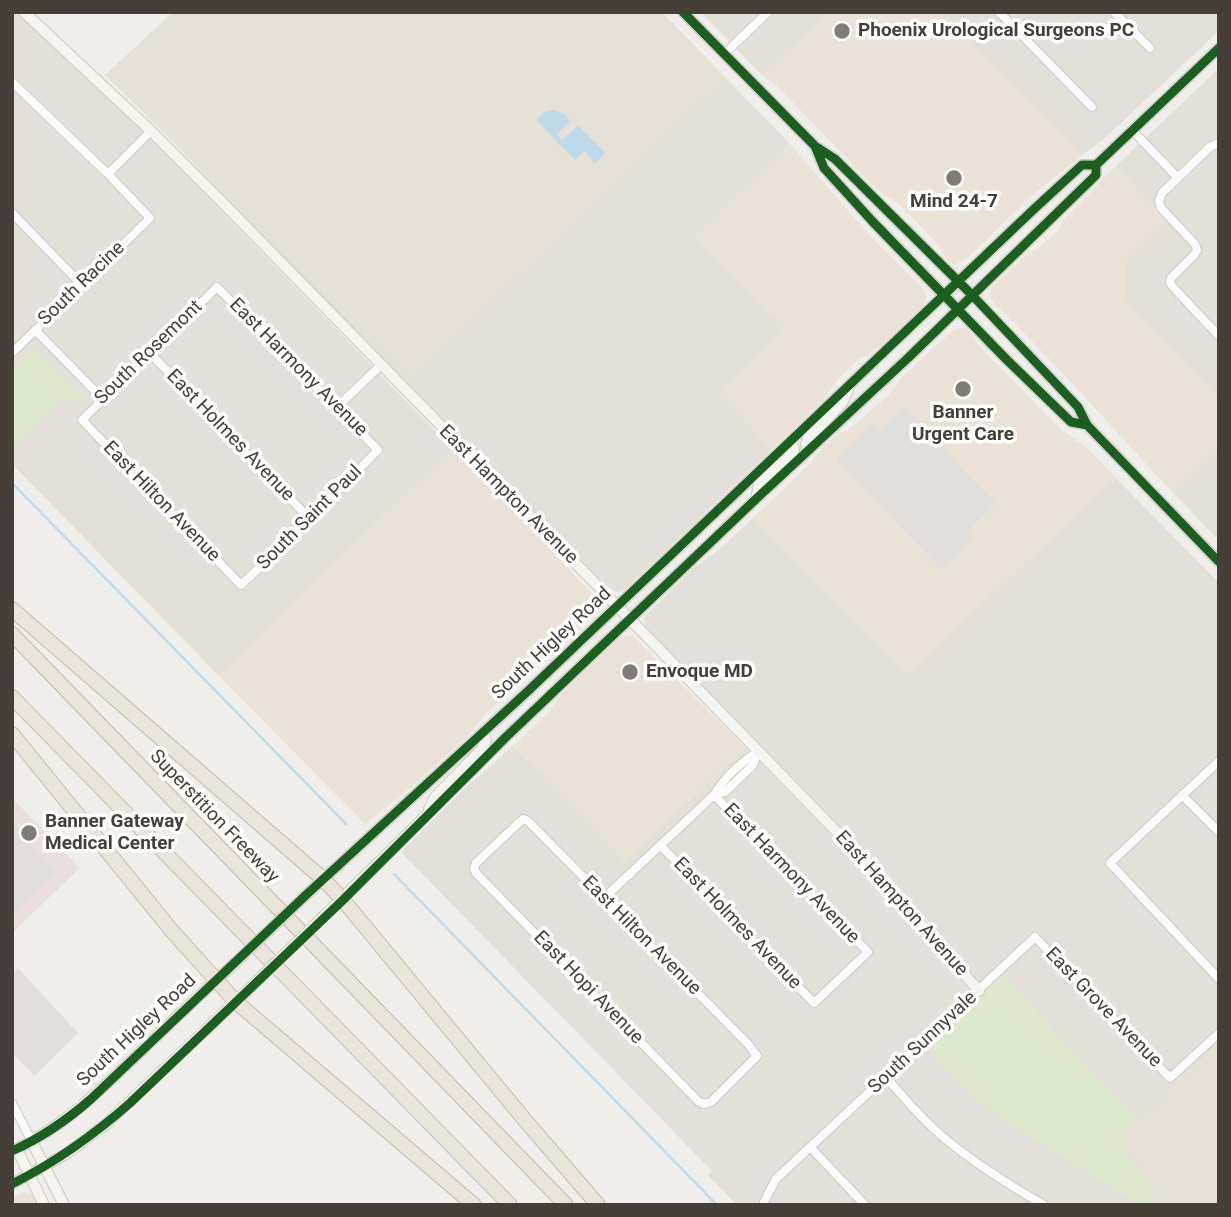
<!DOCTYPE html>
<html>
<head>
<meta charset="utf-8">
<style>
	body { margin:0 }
	#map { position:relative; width:1231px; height:1217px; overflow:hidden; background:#f0eeea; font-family:Roboto,sans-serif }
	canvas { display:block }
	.frame { position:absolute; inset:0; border:14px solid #453f37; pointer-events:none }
</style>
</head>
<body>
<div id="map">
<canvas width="1231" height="1217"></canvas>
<div class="frame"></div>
</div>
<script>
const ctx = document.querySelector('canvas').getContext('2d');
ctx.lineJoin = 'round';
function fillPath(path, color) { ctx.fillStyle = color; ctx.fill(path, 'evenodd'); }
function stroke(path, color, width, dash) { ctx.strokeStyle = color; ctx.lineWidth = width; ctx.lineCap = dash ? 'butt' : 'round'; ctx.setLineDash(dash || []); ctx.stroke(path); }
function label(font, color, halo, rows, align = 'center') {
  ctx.font = font + ' Roboto,sans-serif'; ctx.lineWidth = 7; ctx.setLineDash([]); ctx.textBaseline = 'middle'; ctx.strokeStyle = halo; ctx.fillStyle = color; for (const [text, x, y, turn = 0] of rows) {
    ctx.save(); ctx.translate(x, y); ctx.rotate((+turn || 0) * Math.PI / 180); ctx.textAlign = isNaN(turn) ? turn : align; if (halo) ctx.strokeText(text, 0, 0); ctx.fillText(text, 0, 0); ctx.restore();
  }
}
fillPath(new Path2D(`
	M 12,12 L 17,12 L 158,146 L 453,449 L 219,676 L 12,464 Z
	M 700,12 L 828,12 L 762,75 Z
	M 942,12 L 1219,12 L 1219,31 L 1105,138 L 1081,156 Z
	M 1219,68 L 1219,399 L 1125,301 L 1126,260 L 1166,221 L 1116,166 Z
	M 725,77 L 790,144 L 694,238 L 784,330 L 718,392 L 772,449 L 625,589 L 620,592 L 615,592 L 605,584 L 405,382 Z
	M 1219,448 L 1219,540 L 1173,493 Z
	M 1116,478 L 1219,583 L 1219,1205 L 737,1205 L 708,1175 L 712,1171 L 401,852 L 467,786 L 513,746 L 625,861 L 745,747 L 871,876 L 895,902 L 940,958 L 950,947 L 887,874 L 648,629 L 644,623 L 645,616 L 691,570 L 716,552 L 753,518 L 907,674 Z`), '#e3e0d9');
fillPath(new Path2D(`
	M 828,12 L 942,12 L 1081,156 L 1035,193 L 965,260 L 954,265 L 948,261 L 935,241 L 900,205 L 878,190 L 777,86 L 762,75 Z
	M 790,144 L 874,240 L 921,286 L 927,296 L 924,305 L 881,346 L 859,359 L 839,378 L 823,400 L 772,449 L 718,392 L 784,330 L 694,238 Z
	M 1116,166 L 1167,221 L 1126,260 L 1125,301 L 1219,399 L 1219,448 L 1173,493 L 1057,367 L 994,303 L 990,297 L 991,288 L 1025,256 L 1041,246 L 1057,231 L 1065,218 Z
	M 958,328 L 966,328 L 969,331 L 983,350 L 1063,431 L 1085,446 L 1116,478 L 907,675 L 753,518 L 810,464 L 825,445 L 834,437 L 853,426 L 890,394 L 902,377 L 953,330 Z
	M 453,449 L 540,538 L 599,601 L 599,611 L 595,616 L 551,657 L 520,682 L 485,715 L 468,736 L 409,789 L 365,824 L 219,676 Z
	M 626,635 L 633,636 L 745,747 L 625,861 L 513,746 L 549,712 L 562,693 L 619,639 Z
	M 24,1192 L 32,1194 L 39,1205 L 12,1205 L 12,1197 Z`), '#eae2d7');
fillPath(new Path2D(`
	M 173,12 L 662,12 L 725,77 L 405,382 L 170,139 L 105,75 Z
	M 1212,1049 L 1219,1052 L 1219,1205 L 1157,1205 L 1157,1198 L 1145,1178 L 1130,1158 L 1122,1143 L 1122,1131 L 1130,1122 L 1167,1094 L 1169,1081 L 1182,1077 Z`), '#e6e1d6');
fillPath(new Path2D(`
	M 12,798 L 80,868 L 12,933 Z`), '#eadfdc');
fillPath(new Path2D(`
	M 35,349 L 89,400 L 59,401 L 12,451 L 12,370 Z
	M 999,972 L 1136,1117 L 1122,1131 C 1122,1135 1122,1138 1122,1142 C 1126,1164 1158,1183 1156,1205 L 1140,1205 L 1007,1123 L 977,1099 L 922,1043 Z`), '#dee8cd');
fillPath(new Path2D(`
	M 904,407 L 996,504 L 968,530 L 974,538 L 941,569 L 836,459 L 872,424 L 879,431 Z
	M 12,827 L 56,872 L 12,915 Z
	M 18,968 L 78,1033 L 34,1076 L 12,1052 L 12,974 Z`), '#e1dfdb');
fillPath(new Path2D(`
	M 554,110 L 565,114 L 570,121 L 557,134 L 562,140 L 578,125 L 605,153 L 595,163 L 584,151 L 575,160 L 536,120 L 545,112 Z`), '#bfdae9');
stroke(new Path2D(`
	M 12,483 L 346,824
	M 394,874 L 717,1205`), '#bfdae9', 2.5);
const street = new Path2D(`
	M 999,12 L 1092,107
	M 1114,12 L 1150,48
	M 724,54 L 768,12
	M 12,82 L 108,174 L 150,218 L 14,351 L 12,349
	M 1132,130 L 1178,178
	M 1219,143 L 1210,147 L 1162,193 L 1159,201 L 1161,208 L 1195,244 L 1197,250 L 1195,254 L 1171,278 L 1170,282 L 1172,286 L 1219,336
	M 108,174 L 151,131
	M 12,213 L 82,285
	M 217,287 L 378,450 L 310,519 L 241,585 L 82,420 Z
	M 35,330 L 103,399
	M 150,353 L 310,519
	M 336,408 L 381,365
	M 1219,761 L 1110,863 L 1219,979
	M 714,795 L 725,792 L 753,765 L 758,752
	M 1182,795 L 1219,832
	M 523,819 L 528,821 L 748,1044 L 757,1056 L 711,1102 L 704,1104 L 699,1102 L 476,873 L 474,869 L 476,863 Z
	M 660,845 L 814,1003 L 868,952 L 714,795
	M 604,898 L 714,795 C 724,778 741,762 758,752
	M 886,1077 C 904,1098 922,1119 943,1137 C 974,1163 1009,1185 1044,1205
	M 12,1103 L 32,1142
	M 810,1147 L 865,1205
	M 764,1202 L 776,1179 L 1035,937 L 1170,1078 L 1219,1033`);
const secondary = new Path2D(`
	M 24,12 L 151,131 L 220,200 L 552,539 L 871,867 L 979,991
	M 683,12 L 815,146 L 835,159 L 972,295 L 1078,407 L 1087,425 L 1219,562
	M 815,146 L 824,168 L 873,222 L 1006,359 L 1071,422 L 1087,425
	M 809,448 L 806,445 L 808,438 L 842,403 L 848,390
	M 756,499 L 759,484 L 792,452 L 794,449 L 792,441
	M 429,809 L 435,797 L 482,749 L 486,740 L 483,733
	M 306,895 L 528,691 L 1033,210 L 1082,165 L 1096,165 L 1219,48
	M 325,915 L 505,738 L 756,499 L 908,358 L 1096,175 L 1096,165
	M 32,1142 L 64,1205
	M 17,1149 L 44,1205
	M 12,1151 C 59,1130 95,1095 132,1060 C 165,1028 199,995 234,964
	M 12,1184 L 66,1154 L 105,1125 L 254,984`);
const highway = new Path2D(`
	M 12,609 L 323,879 L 343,900 L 524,1119 L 598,1205
	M 12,634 L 566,1205
	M 12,697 L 510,1205
	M 12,734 L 172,931 L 235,1001 L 474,1205`);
stroke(street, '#cccac7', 10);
stroke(secondary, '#cecac2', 12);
stroke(highway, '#c5baa9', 16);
stroke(street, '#fdfcfc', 8);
stroke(secondary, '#f6f4ef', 10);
stroke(highway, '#eae5db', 14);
const secondaryBridge = new Path2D(`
	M 234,964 L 306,895
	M 254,984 L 325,915`);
stroke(secondaryBridge, '#cecac2', 12, []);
stroke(secondaryBridge, '#f6f4ef', 10);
stroke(new Path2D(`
	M 683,12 L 815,146 L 835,159 L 972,295 L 1078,407 L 1087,425 L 1219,562
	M 815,146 L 824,168 L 873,222 L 1006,359 L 1071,422 L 1087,425
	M 12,1151 C 41,1138 67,1120 91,1099 L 306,895 L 528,691 L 1033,210 L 1082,165 L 1096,165 L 1219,48
	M 12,1184 C 56,1162 94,1135 130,1103 L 343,900 L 505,738 L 756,499 L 908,358 L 1096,175 L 1096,165`), '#1b5e20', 9);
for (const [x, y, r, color] of [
	[842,31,9,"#817c76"],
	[954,178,9,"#817c76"],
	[963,389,9,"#817c76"],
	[630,672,9,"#817c76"],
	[29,833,9,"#817c76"]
]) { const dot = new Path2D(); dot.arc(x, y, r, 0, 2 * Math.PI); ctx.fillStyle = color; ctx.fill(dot); stroke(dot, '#fff', 2.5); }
label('bold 19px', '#453f37', '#fff', [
	["Phoenix Urological Surgeons PC",858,31],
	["Mind 24-7",954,202,"center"],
	["Banner",963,413,"center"],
	["Urgent Care",963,435,"center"],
	["Envoque MD",646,672],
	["Banner Gateway",45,822],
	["Medical Center",45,844]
], 'left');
label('19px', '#453f37', '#fff', [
	["South Racine",82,284,-44],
	["South Rosemont",149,353,-44],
	["East Harmony Avenue",298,368,45],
	["East Holmes Avenue",230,436,46],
	["East Hampton Avenue",508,495,45],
	["East Hilton Avenue",161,502,46],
	["South Saint Paul",310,518,-45],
	["South Higley Road",552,644,-43],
	["Superstition Freeway",214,817,46],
	["East Harmony Avenue",791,874,46],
	["East Hampton Avenue",901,904,48],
	["East Holmes Avenue",737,924,46],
	["East Hilton Avenue",641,936,45],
	["East Hopi Avenue",588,988,46],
	["East Grove Avenue",1103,1008,46],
	["South Higley Road",137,1031,-43],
	["South Sunnyvale",923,1043,-43]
]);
</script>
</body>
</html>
